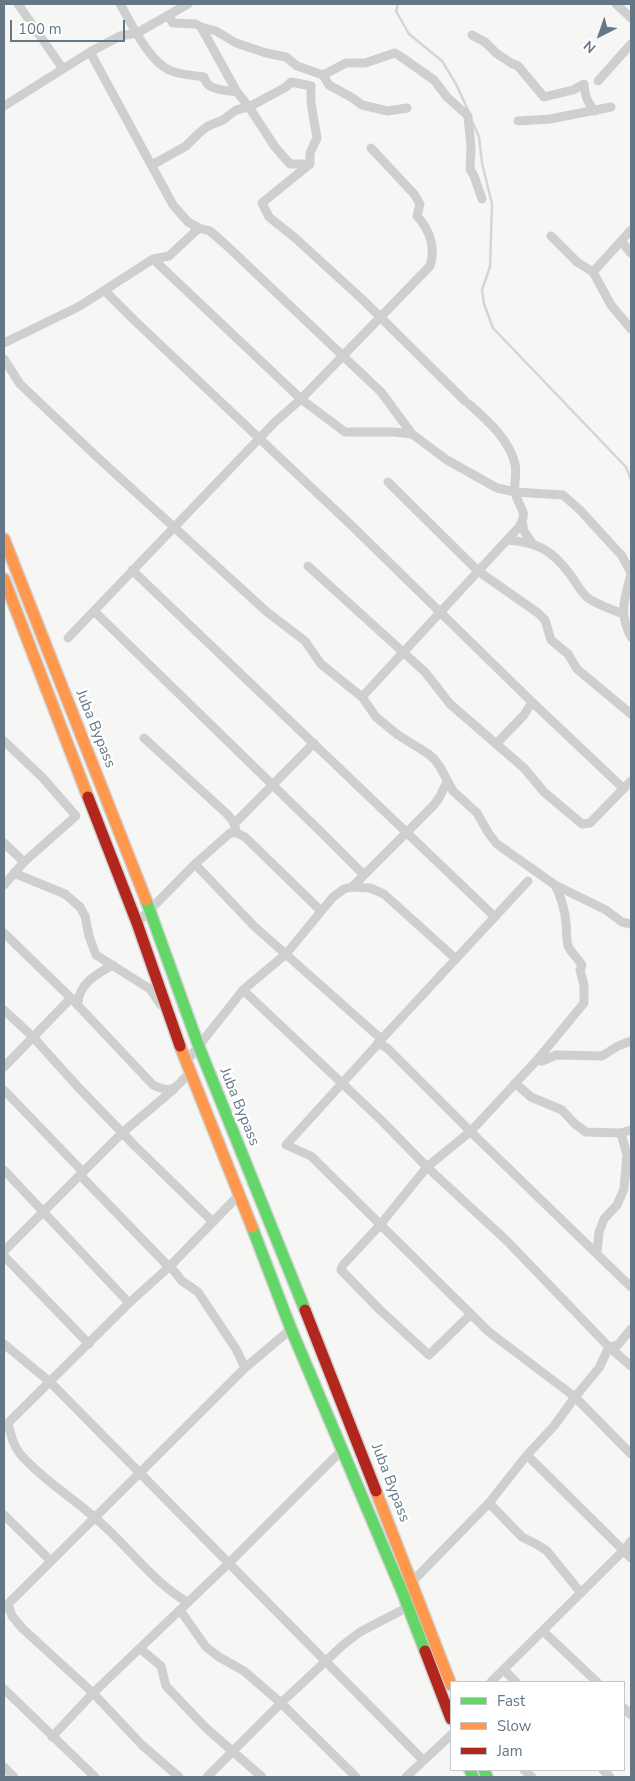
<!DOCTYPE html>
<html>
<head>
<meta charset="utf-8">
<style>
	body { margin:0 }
	#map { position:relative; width:635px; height:1781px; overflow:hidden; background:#f6f6f5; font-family:"Nunito Sans",sans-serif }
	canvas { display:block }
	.frame { position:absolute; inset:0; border:5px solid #657686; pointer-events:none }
	.legend { position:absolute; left:450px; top:1681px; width:175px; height:90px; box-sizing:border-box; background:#fff; border:1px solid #c1c8cf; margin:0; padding:6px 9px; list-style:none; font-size:15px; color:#657686 }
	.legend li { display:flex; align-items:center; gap:10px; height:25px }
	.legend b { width:25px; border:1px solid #c1c8cf }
	.north { position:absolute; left:575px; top:10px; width:50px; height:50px; -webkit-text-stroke:4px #fff; paint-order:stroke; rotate:221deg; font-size:14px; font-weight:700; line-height:20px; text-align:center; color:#657686 }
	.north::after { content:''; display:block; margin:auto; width:18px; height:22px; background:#657686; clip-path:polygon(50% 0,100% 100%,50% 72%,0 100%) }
	.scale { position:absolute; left:10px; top:20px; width:115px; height:22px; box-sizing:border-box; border:2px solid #657686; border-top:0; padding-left:6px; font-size:15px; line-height:18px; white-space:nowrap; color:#657686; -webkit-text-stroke:4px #fff; paint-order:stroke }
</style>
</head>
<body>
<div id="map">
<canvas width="635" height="1781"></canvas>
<div class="frame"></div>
<ul class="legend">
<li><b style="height:6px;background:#63d668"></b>Fast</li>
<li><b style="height:6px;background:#ff974d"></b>Slow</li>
<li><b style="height:6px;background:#b3261e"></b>Jam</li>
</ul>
<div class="north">N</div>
<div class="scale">100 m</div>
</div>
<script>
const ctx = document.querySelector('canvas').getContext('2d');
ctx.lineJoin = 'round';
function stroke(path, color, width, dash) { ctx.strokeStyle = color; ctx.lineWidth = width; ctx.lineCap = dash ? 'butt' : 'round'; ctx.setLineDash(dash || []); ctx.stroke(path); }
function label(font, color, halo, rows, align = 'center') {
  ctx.font = font + ' "Nunito Sans",sans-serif'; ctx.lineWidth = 5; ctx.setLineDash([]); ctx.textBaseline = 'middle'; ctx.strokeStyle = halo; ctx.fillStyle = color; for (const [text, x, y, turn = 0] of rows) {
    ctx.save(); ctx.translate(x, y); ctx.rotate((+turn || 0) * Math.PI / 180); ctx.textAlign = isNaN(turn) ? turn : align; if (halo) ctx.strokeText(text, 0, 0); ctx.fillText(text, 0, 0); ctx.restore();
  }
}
stroke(new Path2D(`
	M 398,4 L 396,11 L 409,34 L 442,61 L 456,84 L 469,112
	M 472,121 L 479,137 L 482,163 L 492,204 L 490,267 L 482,290 L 484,304 L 493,328 L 626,467 L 631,480`), '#d0d6da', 2.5);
const fast = new Path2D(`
	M 146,900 L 199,1047 L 305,1310
	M 252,1227 L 291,1329 L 402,1591 L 425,1651
	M 470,1770 L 473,1777
	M 484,1770 L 487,1777`);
const slow = new Path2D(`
	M 4,539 L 146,900
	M 4,579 L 88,797
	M 180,1046 L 252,1227
	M 376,1491 L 451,1685`);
const jam = new Path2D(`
	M 88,797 L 137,923 L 180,1046
	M 305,1310 L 376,1491
	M 425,1651 L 451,1719`);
stroke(fast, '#d1d2d3', 14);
stroke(slow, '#d1d2d3', 14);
stroke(jam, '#d1d2d3', 14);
stroke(new Path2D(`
	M 18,4 L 63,69
	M 120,4 C 132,24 148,60 169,70 C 180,75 192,75 204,77 C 207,91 225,90 237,92
	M 616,4 L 631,18
	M 168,15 L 173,23 L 196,24 L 201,27 L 216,31 L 236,43 L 266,53 L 286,57 L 297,66 L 323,75 L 346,63 L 365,63 L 395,53 L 400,56 L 434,80 L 447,97 L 468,116 L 471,148 L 470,169 L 474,176 L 482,199
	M 201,27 L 237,92 L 249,107 L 286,87 L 291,82 L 311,86 L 311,103 L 317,138 L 310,153 L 310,164 L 262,203 L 269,217 L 294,237 L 362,299 L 465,401
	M 472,35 L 485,42 L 496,53 L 511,63 L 518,66 L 544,97 L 573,90 L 584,84 C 585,96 587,102 595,111
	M 90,52 L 173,205 L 188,222 L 199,228 L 210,231 L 225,244 L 381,392 L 412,434
	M 323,75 L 329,85 L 351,97 L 362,105 L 388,111 L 407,108
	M 598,81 L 631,44
	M 4,106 L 90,52 L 120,36 L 137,33 L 188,4
	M 518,121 L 550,119 L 611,107
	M 152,165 L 186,146 L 199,133 L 208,126 L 223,120 L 236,110 L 249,107 L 275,147 L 290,164 L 310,164
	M 551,236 L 577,262 L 593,272 L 611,305 L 631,329
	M 621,241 L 631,253
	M 153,259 L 301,399 L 430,266 C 436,248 430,230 417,216 L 420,204 L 414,194 L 371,148
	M 593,272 L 631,230
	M 105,291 L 134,320 L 351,525 L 532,702 L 524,715 L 496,744
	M 4,343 L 80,306 L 153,259 L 169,256 L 199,228
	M 4,359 L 20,384 L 96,456 L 267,612 L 305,641 L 321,664 L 362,697 L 376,717 L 398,735 L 427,753 L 434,759 L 440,767 L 453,791 L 477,813 L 489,834 L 497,844 L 555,885 L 606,910 L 622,922 L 631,924
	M 388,482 L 478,571 L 538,613 L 545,620 L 551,640 L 568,654 L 577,669 L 631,714
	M 522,521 L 524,531 L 532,543
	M 507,540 C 536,542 551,549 569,573 C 576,581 579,591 588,598 C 597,605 612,609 623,614
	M 308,566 L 425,672 L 450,704 L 524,768 L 544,792 L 582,824 L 590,823 L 631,781
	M 132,570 L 495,917
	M 631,574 C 625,599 618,612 631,637
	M 94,611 L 322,833 L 364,875
	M 68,638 L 275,422 L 301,399 L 345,432 L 393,432 L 412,434 L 447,460 L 497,488 L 515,492 L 563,495 L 580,510 L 622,556 L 631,573
	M 362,697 L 519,527 C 530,510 517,507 515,491 C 514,483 517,473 515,464 C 509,439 488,421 469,404
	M 532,702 L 623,788
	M 144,738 L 227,814 L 233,821 L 237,833
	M 4,741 L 43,778 L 76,816 L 24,862 L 4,885
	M 234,824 L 314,743
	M 4,843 L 24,862
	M 195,864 L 254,926 L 379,1037
	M 14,873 L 65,894 L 80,907 L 85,916 L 89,936 L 96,955 L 150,989 L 161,1005
	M 352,887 L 433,806 L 439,798 L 447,782
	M 137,923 L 195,864 L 230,833 L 237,833 L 245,837 L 321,911
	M 4,933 L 71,998 L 153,1085 C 174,1095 176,1087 190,1072
	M 243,990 L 381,1120 L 427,1167 L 507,1241 L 609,1347 L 631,1366
	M 78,1006 C 77,985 96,974 113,965
	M 4,1010 L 33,1037 L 78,1087 L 134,1145 L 213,1222
	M 377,1044 L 528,881
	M 537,1060 L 542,1061 L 556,1055 L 602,1056 L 618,1046 L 631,1041
	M 186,1062 L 243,990 L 286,954 L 333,897 L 344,889 L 352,887 L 370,888 L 384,894 L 456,959
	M 4,1067 L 71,998
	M 515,1083 L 531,1097 L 562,1110 L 575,1124 L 586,1132 L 621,1133 L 631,1130
	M 4,1090 L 83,1172
	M 4,1170 L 129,1303
	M 80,1175 L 169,1267
	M 4,1251 L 122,1133 L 174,1089
	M 597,1252 L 599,1232 L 604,1219 L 617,1205 L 624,1189 L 627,1155 L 621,1133
	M 4,1256 L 89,1344
	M 170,1266 L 182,1281 L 198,1292 L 236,1349 L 245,1368
	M 631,1287 L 474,1135 L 387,1048 L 380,1044 L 376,1046 L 286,1145 L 311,1156 L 489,1332 L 575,1397 L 631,1454
	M 470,1315 L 429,1355 L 380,1310 L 341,1270 L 343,1265 L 380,1225 L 427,1167 L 471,1131 L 537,1060 L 584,1003 L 584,985 L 580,970 L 582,965 C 578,959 570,951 568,946 C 566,938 567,931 566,923 C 565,909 561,897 555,885
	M 4,1344 L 50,1382 L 423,1760
	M 8,1423 C 11,1435 13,1446 21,1455 C 42,1479 70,1496 94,1517 C 127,1544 151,1581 187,1602
	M 4,1427 L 129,1303 L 169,1267 L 240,1194
	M 527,1455 L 631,1558
	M 489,1503 L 522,1537 L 538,1545 L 547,1551 L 581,1593
	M 4,1515 L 51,1561
	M 410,1584 L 489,1503 L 527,1455 L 554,1426 L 575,1397 L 599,1368 L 609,1347 L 618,1345 L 631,1329
	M 4,1606 L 8,1604 L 12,1616 L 22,1628 L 93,1693 L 142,1745 L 179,1777
	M 4,1608 L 245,1368 L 291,1329
	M 180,1610 L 206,1647 L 219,1657 L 244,1671 L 281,1703 L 356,1777
	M 543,1631 L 597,1682
	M 143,1651 L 161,1666 L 166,1686 L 206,1728 L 262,1777
	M 504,1670 L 516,1682
	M 491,1682 L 623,1551 L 631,1541
	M 4,1689 L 95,1777
	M 624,1708 L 631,1715
	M 52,1737 L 93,1693 L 229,1563 L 342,1450
	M 4,1767 L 14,1777
	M 524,1770 L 532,1777
	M 603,1770 L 610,1777
	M 207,1777 L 281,1703 L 343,1645 L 360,1632 L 408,1607
	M 406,1777 L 451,1735`), '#ced0d0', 9);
stroke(fast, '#63d668', 11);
stroke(slow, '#ff974d', 11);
stroke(jam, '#b3261e', 11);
label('15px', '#657686', '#fff', [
	["Juba Bypass",95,729,68],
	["Juba Bypass",239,1107,68],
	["Juba Bypass",390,1483,69]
]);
</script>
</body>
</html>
